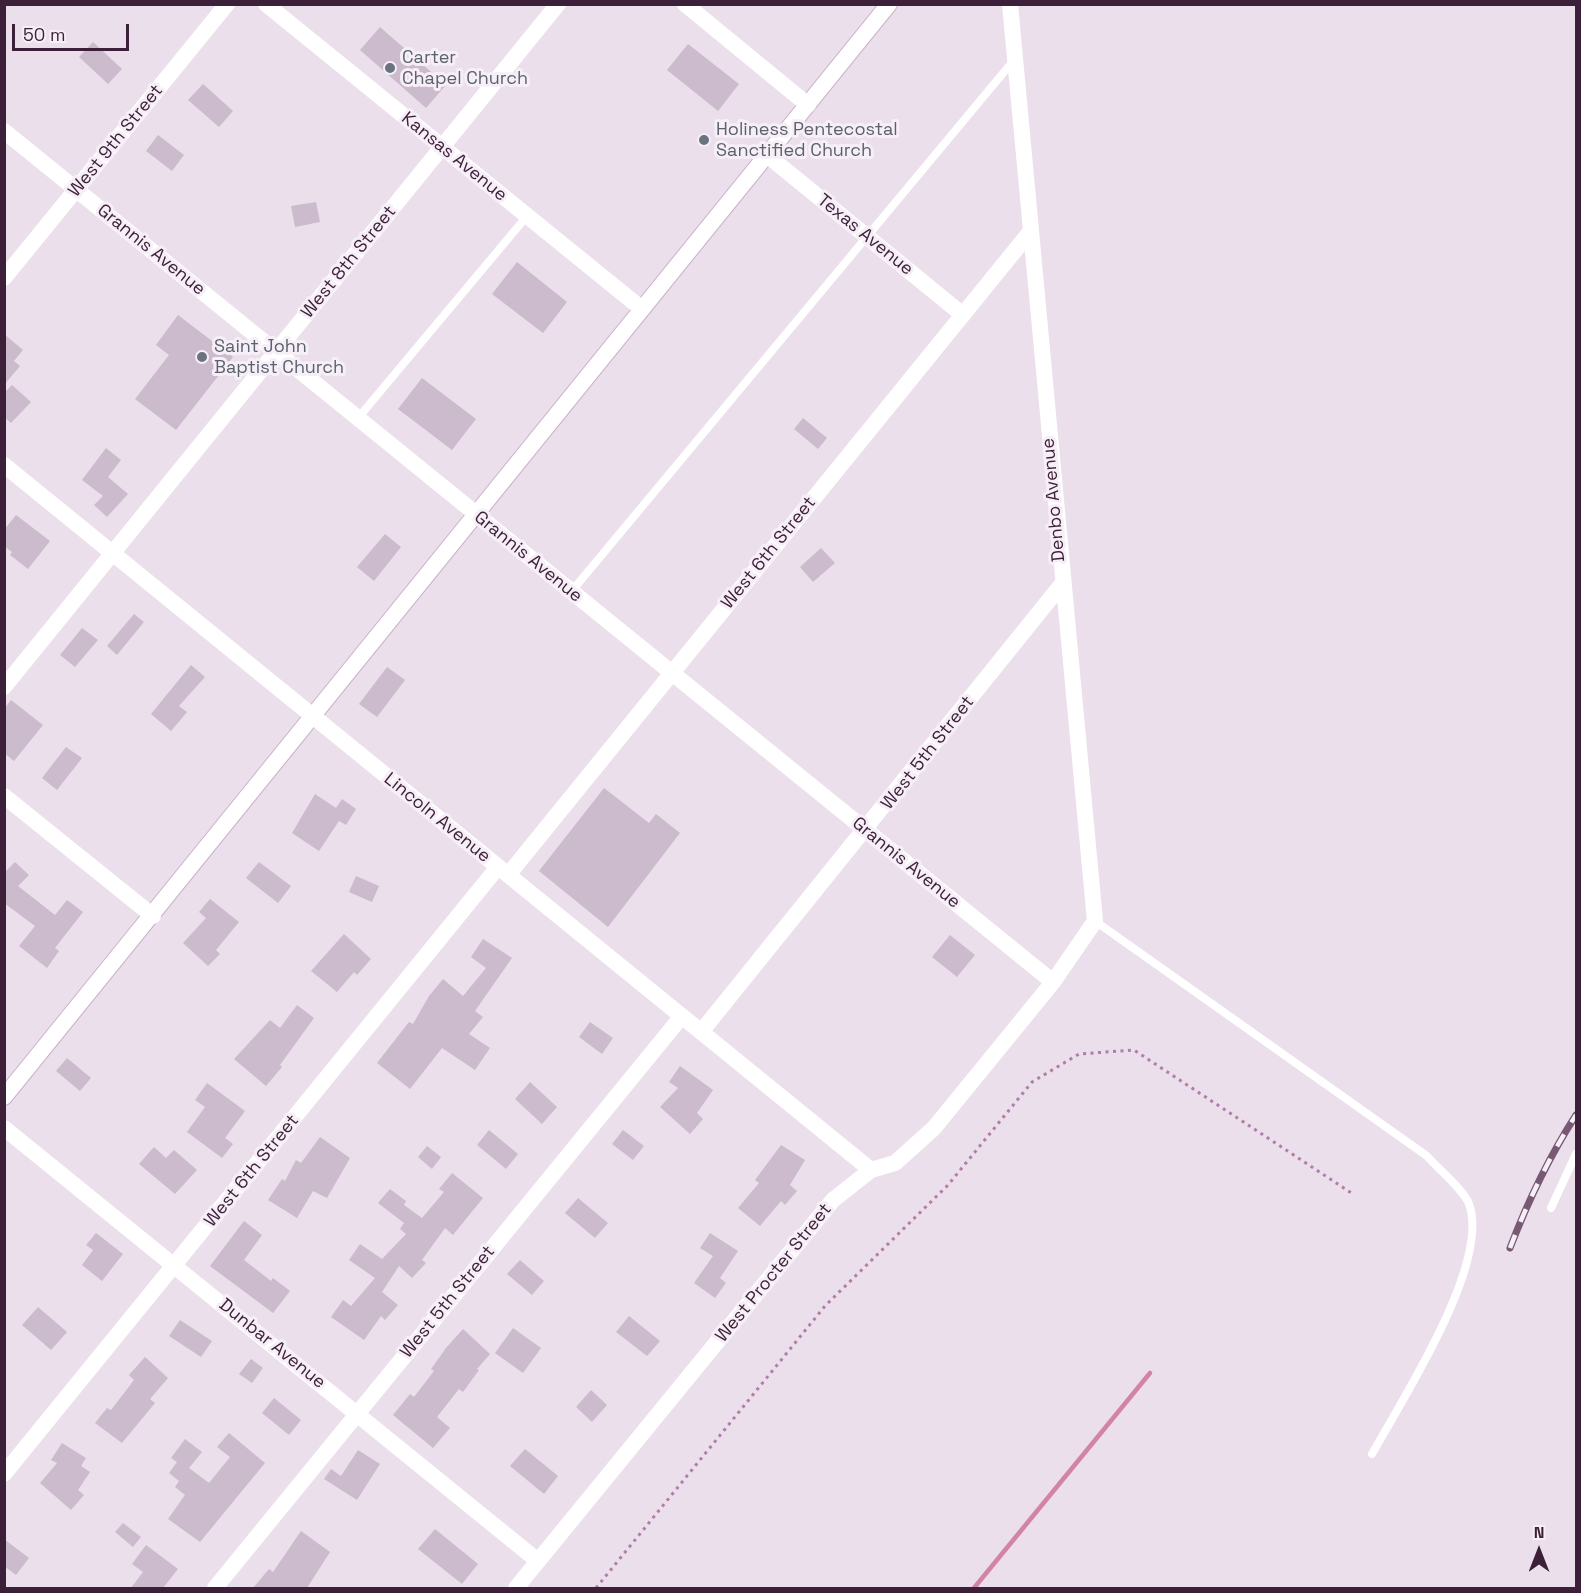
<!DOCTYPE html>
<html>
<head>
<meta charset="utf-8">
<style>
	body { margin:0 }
	#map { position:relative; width:1581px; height:1593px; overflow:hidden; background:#eadfeb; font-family:"Space Grotesk",sans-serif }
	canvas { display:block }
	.frame { position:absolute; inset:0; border:6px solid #3c1f38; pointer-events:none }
	.north { position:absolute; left:1509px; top:1521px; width:60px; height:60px; -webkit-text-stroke:4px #f7eff7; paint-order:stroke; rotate:0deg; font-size:16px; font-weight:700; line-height:24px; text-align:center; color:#3c1f38 }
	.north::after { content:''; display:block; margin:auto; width:21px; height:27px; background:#3c1f38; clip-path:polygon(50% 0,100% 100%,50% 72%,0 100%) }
	.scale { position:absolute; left:12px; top:24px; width:117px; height:27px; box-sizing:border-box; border:3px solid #3c1f38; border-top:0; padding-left:8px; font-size:18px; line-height:21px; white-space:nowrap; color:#3c1f38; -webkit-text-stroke:4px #f7eff7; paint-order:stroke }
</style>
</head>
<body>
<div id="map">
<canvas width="1581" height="1593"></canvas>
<div class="frame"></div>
<div class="north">N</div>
<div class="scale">50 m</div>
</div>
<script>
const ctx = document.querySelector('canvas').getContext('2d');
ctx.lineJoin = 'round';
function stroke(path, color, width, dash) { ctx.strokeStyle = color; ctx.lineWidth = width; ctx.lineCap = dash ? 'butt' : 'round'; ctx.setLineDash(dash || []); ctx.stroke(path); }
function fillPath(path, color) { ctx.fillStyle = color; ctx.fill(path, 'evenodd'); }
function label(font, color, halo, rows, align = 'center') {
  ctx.font = font + ' "Space Grotesk",sans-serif'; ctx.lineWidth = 6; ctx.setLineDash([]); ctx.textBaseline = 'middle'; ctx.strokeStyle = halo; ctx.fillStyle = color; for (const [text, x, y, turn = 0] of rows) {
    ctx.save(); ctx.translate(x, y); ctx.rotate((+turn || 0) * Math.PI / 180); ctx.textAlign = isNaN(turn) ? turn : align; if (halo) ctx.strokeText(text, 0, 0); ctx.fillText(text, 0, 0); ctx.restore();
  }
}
stroke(new Path2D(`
	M 974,1588 L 1150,1373`), '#d383a7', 4.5);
fillPath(new Path2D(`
	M 380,27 L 446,85 L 426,108 L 360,50 Z
	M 93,42 L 122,69 L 108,84 L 79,57 Z
	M 688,44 L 739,84 L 718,111 L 667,70 Z
	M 203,84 L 233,111 L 219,127 L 188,100 Z
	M 158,135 L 184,155 L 172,171 L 146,151 Z
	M 316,202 L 320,222 L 295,227 L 291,206 Z
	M 517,262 L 567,302 L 543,333 L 492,294 Z
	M 178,315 L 233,357 L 176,430 L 135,399 L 169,355 L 156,345 Z
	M 4,334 L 23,350 L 14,361 L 20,366 L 4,385 Z
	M 422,378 L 476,419 L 452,450 L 398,409 Z
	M 12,385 L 31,402 L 11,423 L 4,417 L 4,393 Z
	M 803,418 L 827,438 L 818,449 L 794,429 Z
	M 106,448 L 121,460 L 108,477 L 128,494 L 107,517 L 94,505 L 103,496 L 82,480 Z
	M 16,515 L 50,541 L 28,569 L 10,555 L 12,552 L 4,546 L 4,530 Z
	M 385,534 L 401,547 L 374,581 L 357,567 Z
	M 821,548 L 835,563 L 813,582 L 800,567 Z
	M 134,614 L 144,622 L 117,655 L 107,646 Z
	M 82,628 L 98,640 L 75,667 L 60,655 Z
	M 191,665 L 205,677 L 179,706 L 187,712 L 171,731 L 151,714 Z
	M 387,667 L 405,680 L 377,717 L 359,704 Z
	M 11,700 L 43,725 L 14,761 L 4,753 L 4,709 Z
	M 66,747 L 82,758 L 57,790 L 42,778 Z
	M 604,788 L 649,823 L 656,814 L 680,833 L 608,927 L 539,871 Z
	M 315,794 L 336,808 L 342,799 L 356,809 L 346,825 L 339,821 L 319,851 L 292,833 Z
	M 15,862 L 29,875 L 18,886 L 55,915 L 67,900 L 83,912 L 55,948 L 59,951 L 47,968 L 19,946 L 35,926 L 4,903 L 4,873 Z
	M 259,862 L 291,886 L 278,903 L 246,878 Z
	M 356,876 L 379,886 L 372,902 L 349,892 Z
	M 210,899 L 239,922 L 216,950 L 220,954 L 208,966 L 183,943 L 206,918 L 199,912 Z
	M 344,934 L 371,959 L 357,975 L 354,972 L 337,992 L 311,971 Z
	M 950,935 L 975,955 L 957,977 L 932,957 Z
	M 483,939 L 512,958 L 475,1011 L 483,1017 L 469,1034 L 490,1048 L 475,1070 L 442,1048 L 410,1089 L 377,1063 L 409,1022 L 413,1024 L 429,996 L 443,979 L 463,996 L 486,968 L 471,957 Z
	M 297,1005 L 314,1018 L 280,1065 L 282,1067 L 266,1086 L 234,1059 L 270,1020 L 280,1028 Z
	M 590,1022 L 613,1038 L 602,1054 L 579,1037 Z
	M 67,1058 L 91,1078 L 80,1091 L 56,1071 Z
	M 680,1066 L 713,1090 L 697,1113 L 703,1119 L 690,1134 L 660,1107 L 678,1088 L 669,1082 Z
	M 530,1082 L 557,1107 L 542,1124 L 515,1099 Z
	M 207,1083 L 245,1111 L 225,1138 L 233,1144 L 222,1158 L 187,1132 L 205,1107 L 195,1100 Z
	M 489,1130 L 518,1154 L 506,1169 L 477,1145 Z
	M 623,1130 L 644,1146 L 633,1160 L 612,1144 Z
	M 320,1137 L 350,1158 L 327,1198 L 313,1191 L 297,1218 L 268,1200 L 282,1179 L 285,1181 L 296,1160 L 301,1163 Z
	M 781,1145 L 805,1160 L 790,1185 L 797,1191 L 785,1205 L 781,1201 L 760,1226 L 738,1208 L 759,1183 L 755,1180 Z
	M 427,1146 L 441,1157 L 432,1169 L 418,1157 Z
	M 154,1147 L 166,1158 L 174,1150 L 197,1170 L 175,1194 L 139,1164 Z
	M 452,1173 L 483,1198 L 453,1235 L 445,1228 L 422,1260 L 426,1263 L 412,1278 L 399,1266 L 382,1292 L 398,1305 L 385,1320 L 381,1316 L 364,1340 L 331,1317 L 343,1300 L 351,1306 L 375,1278 L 349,1260 L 360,1244 L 382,1259 L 406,1234 L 400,1229 L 404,1223 L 378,1203 L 390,1189 L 406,1201 L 404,1205 L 422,1218 L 444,1192 L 439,1189 Z
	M 578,1198 L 608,1223 L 595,1238 L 565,1213 Z
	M 244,1221 L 262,1235 L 244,1260 L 271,1281 L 273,1278 L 290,1291 L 273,1313 L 210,1266 Z
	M 96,1233 L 123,1254 L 102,1281 L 82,1265 L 93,1250 L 86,1245 Z
	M 710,1233 L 738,1251 L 720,1278 L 726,1283 L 715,1298 L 694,1283 L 713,1256 L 700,1248 Z
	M 520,1260 L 544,1281 L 532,1295 L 507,1274 Z
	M 38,1307 L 67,1332 L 51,1350 L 22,1325 Z
	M 629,1316 L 660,1341 L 647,1356 L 616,1332 Z
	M 180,1320 L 212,1341 L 201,1357 L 169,1336 Z
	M 513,1328 L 541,1348 L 523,1373 L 495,1353 Z
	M 463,1329 L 490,1354 L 477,1369 L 479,1370 L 463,1392 L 459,1389 L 437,1417 L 450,1428 L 433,1448 L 393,1415 L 410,1394 L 414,1397 L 434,1371 L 431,1369 L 446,1348 Z
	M 145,1357 L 168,1378 L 150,1399 L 155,1403 L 122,1443 L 95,1423 L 107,1408 L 111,1410 L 134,1380 L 129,1375 Z
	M 251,1359 L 263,1368 L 252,1383 L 239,1374 Z
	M 591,1390 L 607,1405 L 592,1422 L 576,1407 Z
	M 274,1398 L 301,1420 L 289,1435 L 262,1413 Z
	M 229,1433 L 265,1463 L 200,1542 L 168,1519 L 185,1495 L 175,1487 L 179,1481 L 169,1473 L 177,1462 L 171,1458 L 185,1439 L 202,1452 L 189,1468 L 209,1483 L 230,1457 L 217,1447 Z
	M 62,1443 L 86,1458 L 81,1466 L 90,1472 L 78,1490 L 84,1495 L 71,1510 L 40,1483 L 57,1463 L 51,1460 Z
	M 525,1449 L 558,1476 L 544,1494 L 510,1466 Z
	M 358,1450 L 380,1464 L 357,1500 L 324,1479 L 331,1469 L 341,1476 Z
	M 123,1523 L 141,1537 L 133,1547 L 115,1532 Z
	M 435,1529 L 478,1564 L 462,1584 L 418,1549 Z
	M 301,1531 L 330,1552 L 307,1588 L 253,1588 L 269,1569 L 273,1572 Z
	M 4,1539 L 29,1558 L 16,1575 L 4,1566 Z
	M 146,1545 L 178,1569 L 163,1588 L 131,1588 L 143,1572 L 132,1564 Z`), '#cbbbcc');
const secondary = new Path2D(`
	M 4,1097 L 889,4`);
stroke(secondary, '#cbb1ca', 18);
stroke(new Path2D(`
	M 596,1588 L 825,1306 L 948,1185 L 1032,1082 L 1079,1054 L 1134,1050 L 1353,1194`), '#b07dac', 3, [3, 4.5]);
stroke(new Path2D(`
	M 358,418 L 527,216
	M 571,592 L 1014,60
	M 1095,921 L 1427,1156 C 1437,1168 1464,1190 1469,1204 C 1491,1263 1402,1400 1372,1454
	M 1551,1208 L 1576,1154`), '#fff', 8);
stroke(new Path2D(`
	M 685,4 L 808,105
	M 4,131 L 1053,982
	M 767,155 L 963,315
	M 4,278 L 227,4
	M 4,465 L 871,1170
	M 4,687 L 558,4
	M 4,796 L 153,916
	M 508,875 L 1030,232
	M 701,1032 L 1062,584
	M 4,1128 L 538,1561
	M 4,1474 L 498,867
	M 215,1588 L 682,1016
	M 516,1588 L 833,1200 L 871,1170 L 895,1163 L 934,1128 L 1053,982 L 1095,921 L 1010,4`), '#fff', 16);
stroke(new Path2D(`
	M 266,4 L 642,309`), '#fff', 16);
stroke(secondary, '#fff', 16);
const rail = new Path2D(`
	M 1510,1248 C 1528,1201 1549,1157 1576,1115`);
stroke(rail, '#775974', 7);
stroke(rail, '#f7eff7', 4.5, [14]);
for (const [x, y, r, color] of [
	[390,68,6,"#6b7280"],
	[704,140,6,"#6b7280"],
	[202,357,6,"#6b7280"]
]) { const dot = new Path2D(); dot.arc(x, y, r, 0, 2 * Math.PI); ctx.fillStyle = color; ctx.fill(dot); stroke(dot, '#f7eff7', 2); }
label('18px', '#5b616d', '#f7eff7', [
	["Carter",402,58],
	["Chapel Church",402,79],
	["Holiness Pentecostal",716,130],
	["Sanctified Church",716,151],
	["Saint John",214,347],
	["Baptist Church",214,368]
], 'left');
label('18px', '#3c1f38', '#f7eff7', [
	["West 9th Street",116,141,-51],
	["Kansas Avenue",454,157,39],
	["Texas Avenue",865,235,39],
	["Grannis Avenue",151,250,39],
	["West 8th Street",349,262,-51],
	["Denbo Avenue",1054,500,-95],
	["West 6th Street",769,553,-51],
	["Grannis Avenue",528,557,39],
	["West 5th Street",928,753,-52],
	["Lincoln Avenue",437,818,39],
	["Grannis Avenue",906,863,39],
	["West 6th Street",252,1171,-51],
	["West Procter Street",774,1273,-51],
	["West 5th Street",448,1302,-51],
	["Dunbar Avenue",272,1344,39]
]);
</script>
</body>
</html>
